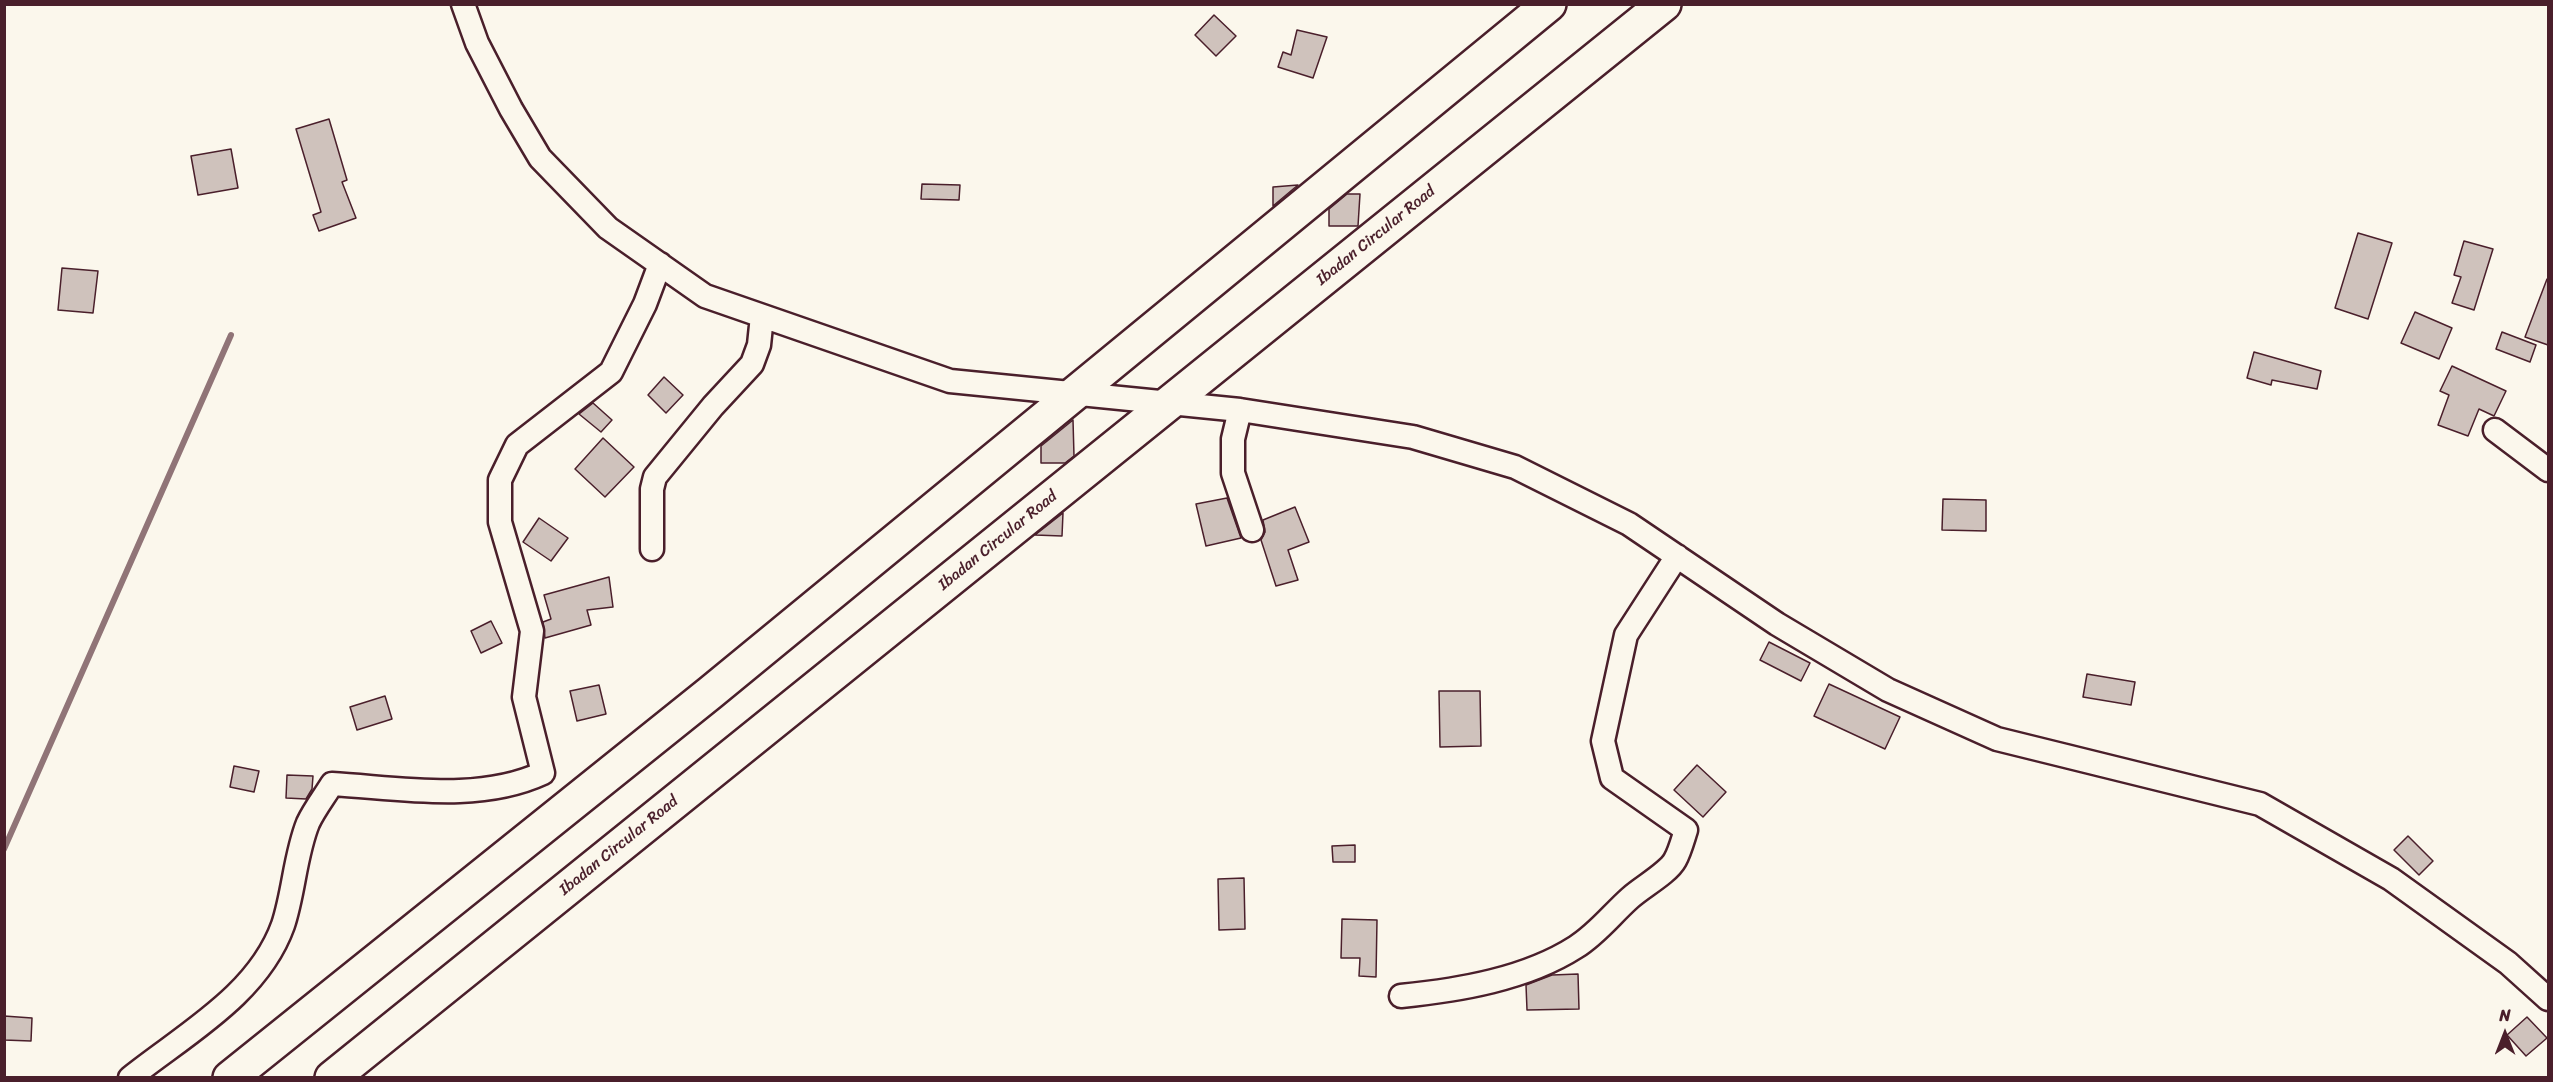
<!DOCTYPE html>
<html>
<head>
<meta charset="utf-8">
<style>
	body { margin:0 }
	#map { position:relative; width:2553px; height:1082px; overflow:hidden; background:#fbf7ec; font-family:Sriracha,sans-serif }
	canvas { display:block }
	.frame { position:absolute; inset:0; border:6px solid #4a1f2b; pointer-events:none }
	.north { position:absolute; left:2475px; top:1004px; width:60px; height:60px; -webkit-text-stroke:4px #fbf7ec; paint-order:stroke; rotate:0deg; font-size:16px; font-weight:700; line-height:24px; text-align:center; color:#4a1f2b }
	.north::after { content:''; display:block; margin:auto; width:21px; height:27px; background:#4a1f2b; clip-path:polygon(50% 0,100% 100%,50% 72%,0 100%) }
</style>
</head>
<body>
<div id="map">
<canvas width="2553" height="1082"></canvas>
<div class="frame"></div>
<div class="north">N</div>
</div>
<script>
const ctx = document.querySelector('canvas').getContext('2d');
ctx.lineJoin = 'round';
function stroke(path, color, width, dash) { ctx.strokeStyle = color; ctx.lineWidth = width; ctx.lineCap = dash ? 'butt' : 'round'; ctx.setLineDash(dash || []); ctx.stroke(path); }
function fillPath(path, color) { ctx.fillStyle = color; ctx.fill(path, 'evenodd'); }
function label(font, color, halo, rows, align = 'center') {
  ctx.font = font + ' Sriracha,sans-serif'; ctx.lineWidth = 4.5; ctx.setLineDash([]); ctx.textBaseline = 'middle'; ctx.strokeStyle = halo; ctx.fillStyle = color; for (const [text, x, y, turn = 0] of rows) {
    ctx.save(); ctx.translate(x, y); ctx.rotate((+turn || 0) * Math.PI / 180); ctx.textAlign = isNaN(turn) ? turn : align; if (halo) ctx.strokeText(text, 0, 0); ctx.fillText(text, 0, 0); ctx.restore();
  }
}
stroke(new Path2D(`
	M 4,849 L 231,335`), '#907477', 6);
const building = new Path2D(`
	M 1214,15 L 1236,36 L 1216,56 L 1195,35 Z
	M 1297,30 L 1327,37 L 1313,78 L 1278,67 L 1283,52 L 1291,55 Z
	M 329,119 L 347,180 L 342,182 L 356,218 L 319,231 L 313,215 L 321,212 L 296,129 Z
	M 231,149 L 238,188 L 198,195 L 191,156 Z
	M 922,184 L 960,185 L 959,200 L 921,199 Z
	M 1298,185 L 1273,206 L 1273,187 Z
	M 1347,194 L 1360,194 L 1358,226 L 1329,226 L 1329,209 Z
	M 2358,233 L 2392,243 L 2368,319 L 2335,308 Z
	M 2464,241 L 2493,249 L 2474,310 L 2452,303 L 2461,277 L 2454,275 Z
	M 62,268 L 98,271 L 93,313 L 58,310 Z
	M 2547,279 L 2548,279 L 2548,345 L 2525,337 Z
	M 2415,312 L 2452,328 L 2439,359 L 2401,343 Z
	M 2502,332 L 2536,345 L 2530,362 L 2496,349 Z
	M 2254,352 L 2321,371 L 2317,389 L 2272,380 L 2271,385 L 2247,378 Z
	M 2452,366 L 2506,391 L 2494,416 L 2479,409 L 2468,436 L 2438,425 L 2449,395 L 2440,391 Z
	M 664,377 L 683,395 L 666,413 L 648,395 Z
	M 593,403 L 612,420 L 601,432 L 579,414 Z
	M 1073,420 L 1074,456 L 1065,463 L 1041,463 L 1041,446 Z
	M 603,438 L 634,467 L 605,497 L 575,469 Z
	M 1227,498 L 1241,538 L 1206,546 L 1196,504 Z
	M 1943,499 L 1986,500 L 1986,531 L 1942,530 Z
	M 1295,507 L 1309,542 L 1288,550 L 1298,580 L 1276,586 L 1261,540 L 1265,532 L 1263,520 Z
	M 1063,513 L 1062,536 L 1035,535 Z
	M 539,518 L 568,538 L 551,561 L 523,542 Z
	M 609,577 L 613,607 L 587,610 L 591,625 L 545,638 L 543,622 L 551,619 L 544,595 Z
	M 491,621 L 502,643 L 481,653 L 471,631 Z
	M 1769,642 L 1810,663 L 1801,681 L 1760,660 Z
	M 2087,674 L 2135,682 L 2131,705 L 2083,697 Z
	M 1829,684 L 1900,717 L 1885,749 L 1814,716 Z
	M 599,685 L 606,714 L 577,721 L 570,691 Z
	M 1439,691 L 1480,691 L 1481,746 L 1440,747 Z
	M 385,696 L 392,719 L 357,730 L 350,707 Z
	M 1697,765 L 1726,792 L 1703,817 L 1674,790 Z
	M 234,766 L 259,771 L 254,792 L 230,787 Z
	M 287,775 L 313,776 L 312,789 L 306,799 L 286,798 Z
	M 2408,836 L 2433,861 L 2419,875 L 2394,850 Z
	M 1355,845 L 1355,862 L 1333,862 L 1332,846 Z
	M 1244,878 L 1245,929 L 1219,930 L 1218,879 Z
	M 1342,919 L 1377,920 L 1376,977 L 1359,976 L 1360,958 L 1341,958 Z
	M 1578,974 L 1579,1009 L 1527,1010 L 1526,985 L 1552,975 Z
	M 4,1016 L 32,1018 L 31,1041 L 4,1040 Z
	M 2527,1017 L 2547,1038 L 2526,1056 L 2507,1035 Z`);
fillPath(building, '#cfc2bc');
stroke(building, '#4a1f2b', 1.5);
const minor = new Path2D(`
	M 463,4 L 477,43 L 511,109 L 540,158 L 608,228 L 705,296 L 950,381 L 1240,410 L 1413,437 L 1515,467 L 1629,524 L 1777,624 L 1888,690 L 1997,739 L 2260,804 L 2391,879 L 2508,963 L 2548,999
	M 1240,410 L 1233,439 L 1233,473 L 1252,530
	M 2495,430 L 2548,470
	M 652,549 L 652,489 L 655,477 L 713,406 L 752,364 L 759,345 L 762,316
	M 1401,996 C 1460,990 1526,979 1576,947 C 1597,934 1612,914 1630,898 C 1642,887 1668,873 1675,860 C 1680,851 1683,839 1686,830 L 1612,778 L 1603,741 L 1626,635 L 1677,556
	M 130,1078 C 185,1034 258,995 283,925 C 294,892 295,855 308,823 C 314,810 324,797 332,784 C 401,788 478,803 543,773 L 524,697 L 532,631 L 500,522 L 500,480 L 517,445 L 611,372 L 645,304 L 660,264`);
const trunk = new Path2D(`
	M 230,1078 L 710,693 L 1549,4
	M 332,1078 L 1664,4`);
stroke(minor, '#4a1f2b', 27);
stroke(trunk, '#4a1f2b', 38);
stroke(minor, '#fbf7ec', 22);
stroke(trunk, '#fbf7ec', 33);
label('16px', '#4a1f2b', '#fbf7ec', [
	["Ibadan Circular Road",1376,236,-39],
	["Ibadan Circular Road",998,541,-39],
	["Ibadan Circular Road",619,846,-39]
]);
</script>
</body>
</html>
